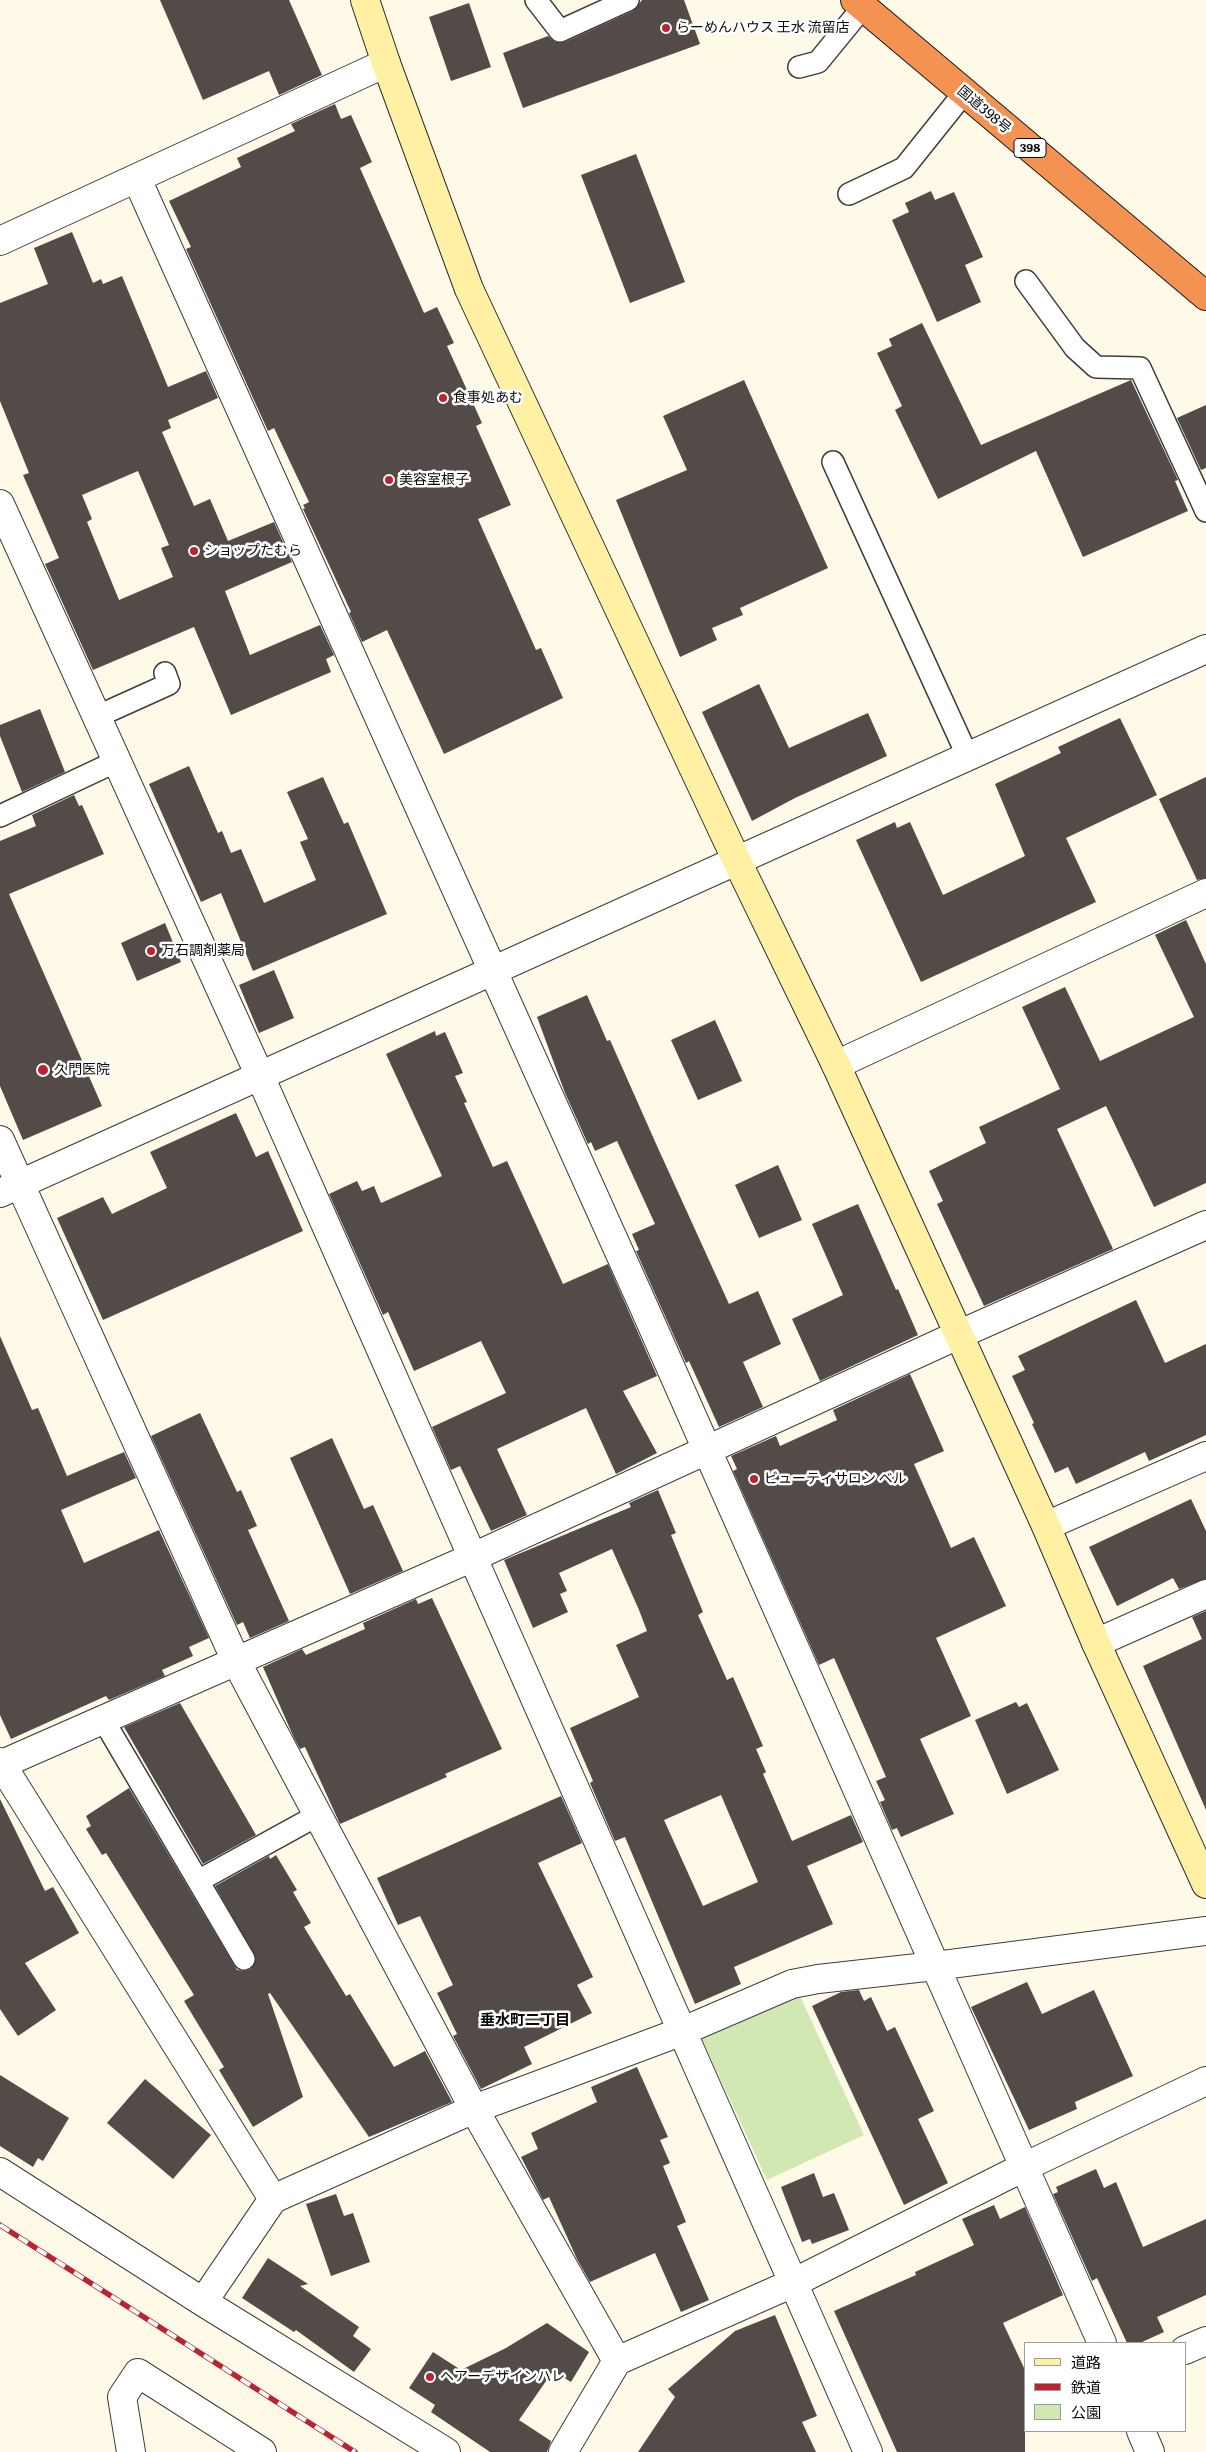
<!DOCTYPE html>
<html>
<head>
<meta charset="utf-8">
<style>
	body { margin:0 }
	#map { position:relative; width:1206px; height:2452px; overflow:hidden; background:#fff9e8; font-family:Literata,"Noto Sans JP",serif }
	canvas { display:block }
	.legend { position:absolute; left:1024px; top:2342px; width:162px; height:90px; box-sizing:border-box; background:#fff; border:1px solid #9d9d9d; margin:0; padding:6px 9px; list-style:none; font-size:15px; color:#0a0a0a }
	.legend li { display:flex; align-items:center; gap:10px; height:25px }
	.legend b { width:25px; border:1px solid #9d9d9d }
</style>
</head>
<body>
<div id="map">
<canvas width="1206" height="2452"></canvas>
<ul class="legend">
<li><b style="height:6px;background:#fff0a3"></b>道路</li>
<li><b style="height:6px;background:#b92433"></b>鉄道</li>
<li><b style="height:14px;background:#d1e8b3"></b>公園</li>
</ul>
</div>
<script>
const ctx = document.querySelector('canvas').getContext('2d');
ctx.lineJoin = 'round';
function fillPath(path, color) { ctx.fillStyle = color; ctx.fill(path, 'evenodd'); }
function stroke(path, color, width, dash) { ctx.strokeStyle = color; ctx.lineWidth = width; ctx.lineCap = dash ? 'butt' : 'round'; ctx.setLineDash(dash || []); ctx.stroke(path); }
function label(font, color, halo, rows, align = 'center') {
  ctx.font = font + ' Literata,"Noto Sans JP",serif'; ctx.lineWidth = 5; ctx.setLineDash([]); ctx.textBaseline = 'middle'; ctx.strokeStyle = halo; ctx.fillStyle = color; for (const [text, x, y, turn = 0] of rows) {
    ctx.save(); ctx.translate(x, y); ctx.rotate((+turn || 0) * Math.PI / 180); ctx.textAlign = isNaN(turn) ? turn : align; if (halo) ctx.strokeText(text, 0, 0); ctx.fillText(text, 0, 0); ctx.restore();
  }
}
fillPath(new Path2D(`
	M 799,1994 L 864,2135 L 767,2180 L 702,2039 Z`), '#d1e8b3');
fillPath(new Path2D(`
	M 160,0 L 289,0 L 322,75 L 279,95 L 269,71 L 203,100 Z
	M 642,0 L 684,0 L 700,44 L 523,108 L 503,53 L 548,36 L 555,42 L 565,42 L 633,11 Z
	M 469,3 L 491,67 L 451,81 L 429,17 Z
	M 335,104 L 341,119 L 351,115 L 372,162 L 360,168 L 424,313 L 437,307 L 454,343 L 447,346 L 482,423 L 476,426 L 511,505 L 478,519 L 536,650 L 541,648 L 563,698 L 444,754 L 387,630 L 362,642 L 349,613 L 351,612 L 303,509 L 305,508 L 303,505 L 309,502 L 274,428 L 268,431 L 253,398 L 186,249 L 191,247 L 169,201 L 241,167 L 237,158 L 295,131 L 291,124 Z
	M 636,154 L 685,282 L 630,303 L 581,175 Z
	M 931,191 L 935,200 L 954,192 L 983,257 L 965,265 L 981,302 L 937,322 L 892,220 L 909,212 L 905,203 Z
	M 72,232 L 93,283 L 101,279 L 103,284 L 122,276 L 168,387 L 206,371 L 218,398 L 168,420 L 171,428 L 162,432 L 194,506 L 210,499 L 228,541 L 274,522 L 292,562 L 225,591 L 250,655 L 320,625 L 334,655 L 326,659 L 331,672 L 231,715 L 194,627 L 93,670 L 45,564 L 59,558 L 23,475 L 29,473 L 0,401 L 0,303 L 48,284 L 34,248 ZM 138,471 L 169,545 L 161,548 L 173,577 L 119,600 L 87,522 L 92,519 L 82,495 Z
	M 922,323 L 981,445 L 1131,380 L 1178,480 L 1175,481 L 1188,511 L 1083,557 L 1036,451 L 938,499 L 895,410 L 902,406 L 877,353 L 892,346 L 889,339 Z
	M 744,380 L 828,568 L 740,608 L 743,615 L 712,628 L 717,640 L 680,657 L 616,500 L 687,470 L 663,416 Z
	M 1206,405 L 1206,468 L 1201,470 L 1177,418 Z
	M 759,684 L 789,748 L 868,713 L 887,756 L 795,798 L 752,821 L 702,712 Z
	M 40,709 L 65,772 L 22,792 L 0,736 L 0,725 Z
	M 1120,718 L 1157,795 L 1066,838 L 1096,902 L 921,982 L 856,840 L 895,822 L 897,828 L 910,822 L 943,895 L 1025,856 L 995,784 L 1061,753 L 1058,747 Z
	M 189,766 L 218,833 L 222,831 L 231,853 L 241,849 L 264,903 L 316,880 L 300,842 L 308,839 L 287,792 L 323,777 L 344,824 L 348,822 L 387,914 L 253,971 L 221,893 L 201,902 L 149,784 Z
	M 1206,777 L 1206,878 L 1197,880 L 1159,799 Z
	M 74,795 L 79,806 L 82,805 L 104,854 L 9,894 L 102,1106 L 23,1140 L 0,1086 L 0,841 L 36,826 L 32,815 Z
	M 1186,920 L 1206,964 L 1206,1183 L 1154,1207 L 1106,1106 L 1057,1129 L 1113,1249 L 984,1306 L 937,1204 L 943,1201 L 929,1171 L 986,1143 L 979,1127 L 1060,1089 L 1022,1007 L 1065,987 L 1100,1061 L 1194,1017 L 1155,935 Z
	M 165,923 L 181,962 L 137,981 L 121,943 Z
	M 274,970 L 294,1018 L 259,1033 L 239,985 Z
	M 587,995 L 607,1041 L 610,1040 L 657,1146 L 729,1304 L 758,1291 L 781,1344 L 743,1362 L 763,1407 L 719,1427 L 689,1361 L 686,1363 L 636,1251 L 639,1250 L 632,1234 L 655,1224 L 617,1141 L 595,1151 L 591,1142 L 588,1144 L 565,1093 L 537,1017 Z
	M 715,1020 L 742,1081 L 698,1100 L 671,1040 Z
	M 435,1031 L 436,1036 L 445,1032 L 463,1073 L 455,1076 L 467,1102 L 464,1103 L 493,1167 L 507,1161 L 563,1284 L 608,1264 L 657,1376 L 623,1391 L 657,1453 L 616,1474 L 586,1408 L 497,1449 L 527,1515 L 491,1531 L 460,1466 L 451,1470 L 432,1427 L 506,1393 L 481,1341 L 414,1371 L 388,1312 L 383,1315 L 329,1194 L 357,1181 L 362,1191 L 374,1186 L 381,1203 L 442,1176 L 386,1054 Z
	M 236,1113 L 256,1157 L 268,1151 L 303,1231 L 103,1320 L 57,1218 L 103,1197 L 112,1214 L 167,1188 L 150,1152 Z
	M 778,1165 L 802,1220 L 759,1238 L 735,1185 Z
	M 858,1204 L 896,1290 L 898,1289 L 918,1335 L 820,1381 L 792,1319 L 843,1295 L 812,1224 Z
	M 1136,1300 L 1165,1363 L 1206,1344 L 1206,1435 L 1149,1461 L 1145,1452 L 1076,1484 L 1068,1467 L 1055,1473 L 1032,1424 L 1034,1423 L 1012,1376 L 1025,1370 L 1018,1356 Z
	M 0,1336 L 32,1410 L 38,1408 L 67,1476 L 124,1452 L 136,1478 L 61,1510 L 84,1563 L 159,1530 L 209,1638 L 189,1647 L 193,1656 L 162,1670 L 165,1676 L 109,1700 L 106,1696 L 11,1739 L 0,1715 Z
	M 910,1374 L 944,1451 L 914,1464 L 951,1548 L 974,1537 L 1006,1606 L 936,1638 L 971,1716 L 920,1739 L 954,1814 L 901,1837 L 897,1828 L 892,1830 L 880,1802 L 885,1800 L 876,1781 L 886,1777 L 834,1658 L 819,1665 L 733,1471 L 737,1469 L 731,1456 L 776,1436 L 780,1446 L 837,1420 L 833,1410 Z
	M 200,1413 L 237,1492 L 241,1490 L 257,1526 L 248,1530 L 289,1621 L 250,1638 L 243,1622 L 237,1625 L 151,1436 Z
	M 332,1438 L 364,1509 L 373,1505 L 403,1571 L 350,1594 L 290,1458 Z
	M 658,1490 L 676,1533 L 671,1535 L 703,1612 L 698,1615 L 727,1680 L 733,1677 L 763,1746 L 756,1749 L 766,1772 L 763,1774 L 792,1841 L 851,1815 L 863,1842 L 807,1866 L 833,1924 L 734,1967 L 741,1984 L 695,2004 L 625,1837 L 615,1841 L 590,1783 L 593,1781 L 570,1728 L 639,1697 L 616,1645 L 647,1631 L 639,1610 L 612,1549 L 559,1573 L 567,1591 L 560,1594 L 568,1612 L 533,1628 L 504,1560 L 631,1507 L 629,1503 ZM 721,1795 L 758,1882 L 703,1906 L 664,1820 Z
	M 1191,1499 L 1206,1531 L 1206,1579 L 1179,1589 L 1173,1578 L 1117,1606 L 1089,1547 Z
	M 432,1598 L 502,1749 L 445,1774 L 447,1777 L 340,1824 L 305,1747 L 300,1749 L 294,1738 L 263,1667 L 302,1649 L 306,1655 L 365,1629 L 363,1623 L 416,1599 L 418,1604 Z
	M 1206,1611 L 1206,1810 L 1143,1666 L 1202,1639 L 1192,1617 Z
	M 1016,1702 L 1019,1707 L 1027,1703 L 1059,1770 L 1007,1794 L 975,1720 Z
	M 180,1703 L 256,1835 L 203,1864 L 124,1727 Z
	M 129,1788 L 237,1970 L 245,1971 L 251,1969 L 256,1958 L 215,1886 L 269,1856 L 270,1859 L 276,1855 L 297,1890 L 293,1892 L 311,1923 L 304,1927 L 346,1996 L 350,1994 L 394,2067 L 425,2051 L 452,2102 L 369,2137 L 270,1993 L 268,1994 L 303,2097 L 253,2127 L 219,2070 L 224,2067 L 184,2001 L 194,1995 L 106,1853 L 102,1855 L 86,1829 L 91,1826 L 86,1816 Z
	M 561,1796 L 582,1843 L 538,1863 L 593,1977 L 577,1985 L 592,2013 L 524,2047 L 532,2064 L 481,2089 L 453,2036 L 457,2034 L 437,1993 L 453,1985 L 420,1916 L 398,1925 L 377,1878 Z
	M 0,1799 L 45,1891 L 53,1887 L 79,1933 L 25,1963 L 56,2010 L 18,2036 L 0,2009 Z
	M 1027,1982 L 1042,2014 L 1094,1990 L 1133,2076 L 1075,2102 L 1077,2109 L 1029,2130 L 971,2007 Z
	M 859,1990 L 864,2001 L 871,1997 L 887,2031 L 895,2027 L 934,2111 L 918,2119 L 948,2183 L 904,2205 L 812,2006 L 841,1992 Z
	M 637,2067 L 668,2137 L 660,2140 L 670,2163 L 663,2166 L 686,2222 L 677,2226 L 709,2300 L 681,2312 L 655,2253 L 590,2282 L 577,2259 L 549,2197 L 543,2200 L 521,2157 L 538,2149 L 531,2133 L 597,2102 L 591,2087 Z
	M 0,2075 L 69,2118 L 43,2161 L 38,2158 L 33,2167 L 0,2146 Z
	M 145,2079 L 211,2135 L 173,2179 L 107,2123 Z
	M 1096,2169 L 1104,2188 L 1116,2182 L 1143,2247 L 1206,2219 L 1206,2295 L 1157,2317 L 1164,2332 L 1140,2343 L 1127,2343 L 1097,2278 L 1092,2281 L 1053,2194 L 1058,2192 L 1056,2187 Z
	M 814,2173 L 823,2197 L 834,2193 L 849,2230 L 812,2244 L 810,2239 L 802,2242 L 781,2187 Z
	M 336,2194 L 344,2216 L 353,2213 L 370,2262 L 331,2276 L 306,2204 Z
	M 994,2205 L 1000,2219 L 1025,2207 L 1063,2295 L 1003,2323 L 1025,2370 L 1025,2452 L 897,2452 L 834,2311 L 916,2275 L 915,2272 L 974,2245 L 962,2219 Z
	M 268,2258 L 308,2284 L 300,2286 L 359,2327 L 353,2336 L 371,2349 L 354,2372 L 296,2330 L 294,2332 L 242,2298 Z
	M 775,2315 L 817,2416 L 802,2422 L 816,2452 L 638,2452 L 675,2397 L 668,2389 L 735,2331 Z
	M 547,2323 L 589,2352 L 571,2382 L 553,2371 L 519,2420 L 551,2441 L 547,2452 L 490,2452 L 431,2412 L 435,2405 L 409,2388 L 433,2352 L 461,2370 L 506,2348 Z`), '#534b47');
const lane = new Path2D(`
	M 536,0 L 560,31 L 628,0
	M 799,67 L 818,62 L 863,7
	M 849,194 L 904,168 L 964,93
	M 1026,281 L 1075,348 L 1096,367 L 1140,368 L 1206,511
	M 833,462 L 968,757
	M 96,717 L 169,684 L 165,673
	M 0,816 L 117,761
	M 104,1721 L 244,1959
	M 198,1881 L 318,1815`);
const street = new Path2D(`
	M 137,179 L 643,1305 L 1102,2343
	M 0,241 L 386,63
	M 0,504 L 260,1076 L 868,2452
	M 836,1065 L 1206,893
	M 0,1140 L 237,1663 L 474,2109 L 617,2361
	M 0,1193 L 1206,649
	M 1046,1526 L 1206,1456
	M 1096,1643 L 1206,1594
	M 0,1762 L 273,2199
	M 0,1765 L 471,1558 L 958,1335 L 1206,1225
	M 0,2172 L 203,2302 L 446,2452
	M 203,2302 L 273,2199 L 474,2109 L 683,2031 L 792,1984 L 818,1979 L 935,1966 L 1206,1931
	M 1185,2350 L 1206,2341
	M 1141,2431 L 1150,2452
	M 131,2452 L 122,2397 L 138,2373 L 262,2452
	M 563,2452 L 617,2361 L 793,2283 L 1024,2167 L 1206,2081`);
const secondary = new Path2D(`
	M 365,0 L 386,63 L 469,289 L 737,861 L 836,1065 L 1046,1526 L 1096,1643 L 1206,1884`);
const highway = new Path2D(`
	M 855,0 L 1206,296`);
stroke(lane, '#3d3d3d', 24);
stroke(street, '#3d3d3d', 30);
stroke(secondary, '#2c2c2c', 30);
stroke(highway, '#1b1b1b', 30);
stroke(lane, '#fff', 21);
stroke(street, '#fff', 28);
stroke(secondary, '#fff0a3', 28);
stroke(highway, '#f49251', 28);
const rail = new Path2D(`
	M 0,2225 L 355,2452`);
stroke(rail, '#b92433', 5.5);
stroke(rail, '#fff', 4, [11]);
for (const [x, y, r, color] of [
	[666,28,5,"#b92433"],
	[443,398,5,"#b92433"],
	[389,480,5,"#b92433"],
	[194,551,5,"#b92433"],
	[151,951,5,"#b92433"],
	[43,1070,6,"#b92433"],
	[754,1479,5,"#b92433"],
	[430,2377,5,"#b92433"]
]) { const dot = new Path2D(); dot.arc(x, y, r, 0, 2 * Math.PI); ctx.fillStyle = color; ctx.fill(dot); stroke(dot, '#fff', 2); }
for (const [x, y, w] of [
	[1030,148,32]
]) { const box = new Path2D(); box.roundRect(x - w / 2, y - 9.5, w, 19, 4); ctx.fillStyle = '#fff'; ctx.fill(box); stroke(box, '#0a0a0a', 1); }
label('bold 12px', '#0a0a0a', null, [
	["398",1030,148]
]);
label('14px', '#0a0a0a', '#fff', [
	["らーめんハウス 王水 流留店",676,28],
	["食事処あむ",453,398],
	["美容室根子",399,480],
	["ショップたむら",204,551],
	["万石調剤薬局",161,951],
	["久門医院",54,1070],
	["ビューティサロン ベル",764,1479],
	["ヘアーデザインハレ",440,2377]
], 'left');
label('14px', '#0a0a0a', '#fff', [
	["国道398号",984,110,40]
]);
label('bold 15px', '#0a0a0a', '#fff', [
	["垂水町二丁目",525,2021]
]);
</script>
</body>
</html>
